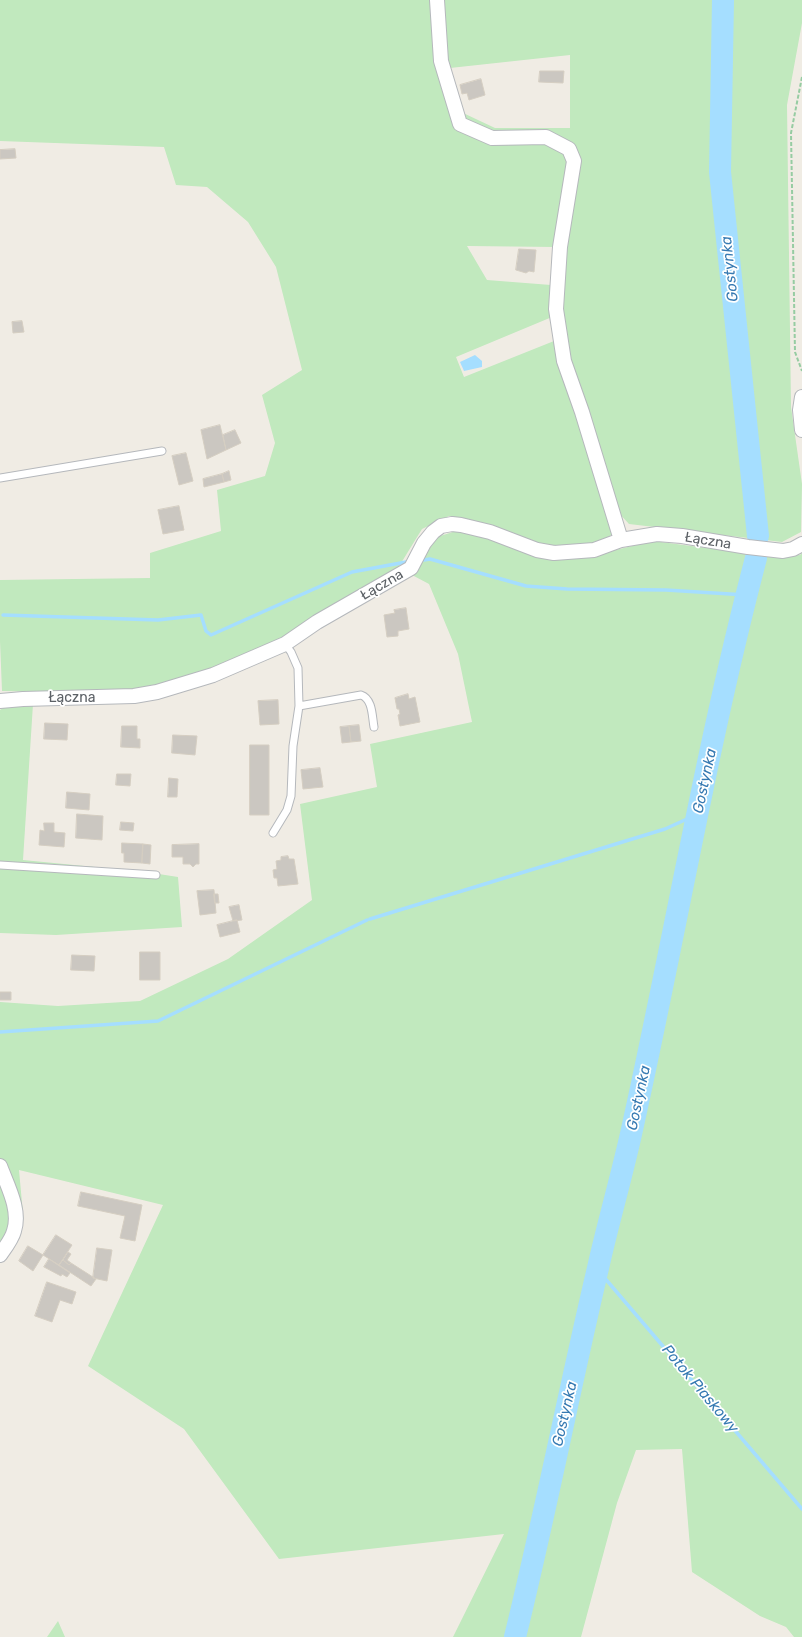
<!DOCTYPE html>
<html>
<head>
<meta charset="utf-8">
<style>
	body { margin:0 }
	canvas { display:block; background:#f0ece4 }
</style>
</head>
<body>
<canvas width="802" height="1637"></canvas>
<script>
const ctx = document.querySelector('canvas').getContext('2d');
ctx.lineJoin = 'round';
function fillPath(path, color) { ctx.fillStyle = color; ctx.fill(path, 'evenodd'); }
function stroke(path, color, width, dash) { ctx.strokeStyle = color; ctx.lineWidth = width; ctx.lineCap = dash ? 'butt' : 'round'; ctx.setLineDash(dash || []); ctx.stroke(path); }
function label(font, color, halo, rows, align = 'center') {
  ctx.font = font + ' Rubik,sans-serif'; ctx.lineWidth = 3.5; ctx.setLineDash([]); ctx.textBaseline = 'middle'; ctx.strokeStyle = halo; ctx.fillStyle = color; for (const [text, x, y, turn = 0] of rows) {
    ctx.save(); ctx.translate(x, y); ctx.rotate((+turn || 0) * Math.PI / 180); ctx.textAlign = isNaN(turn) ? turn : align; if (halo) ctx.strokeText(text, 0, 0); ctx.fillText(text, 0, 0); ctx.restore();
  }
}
fillPath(new Path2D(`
	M 0,0 L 802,0 L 802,23 L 787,105 L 791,407 L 802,484 L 801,532 L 782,542 L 629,524 L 606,499 L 613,534 L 597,543 L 549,548 L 449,516 L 422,529 L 398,568 L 279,643 L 170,685 L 120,693 L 2,691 L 0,641 L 0,580 L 150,578 L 150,553 L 221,531 L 217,490 L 265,476 L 275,443 L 262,395 L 302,370 L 276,267 L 248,222 L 207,187 L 176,185 L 164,147 L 0,141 ZM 570,55 L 570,128 L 495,128 L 461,112 L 450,68 ZM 467,246 L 556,247 L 551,285 L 487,280 ZM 552,317 L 559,339 L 464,377 L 456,357 Z
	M 456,531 L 477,534 L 548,559 L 603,553 L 653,541 L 768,556 L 800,555 L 802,553 L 802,1637 L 794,1637 L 786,1627 L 760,1616 L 692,1572 L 682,1449 L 636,1450 L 617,1503 L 581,1637 L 453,1637 L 504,1534 L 279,1559 L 184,1429 L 88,1366 L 163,1205 L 19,1170 L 23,1214 L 0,1162 L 0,1002 L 58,1006 L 140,1001 L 228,959 L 312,900 L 300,804 L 377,787 L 370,744 L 472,722 L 458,654 L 429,584 L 412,575 L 437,537 Z
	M 33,704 L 23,860 L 146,872 L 178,877 L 182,927 L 56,935 L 0,933 L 0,710 L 8,705 Z
	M 0,1181 C 9,1210 19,1219 0,1247 Z
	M 58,1621 L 65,1637 L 47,1637 Z`), '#c1e9be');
fillPath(new Path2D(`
	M 475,355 L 482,361 L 482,367 L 464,371 L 460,362 Z`), '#a5deff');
stroke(new Path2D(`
	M 424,560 L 430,559 L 526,586 L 567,589 L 666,590 L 746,595
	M 3,615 L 158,620 L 201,615 L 206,631 L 211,635 L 352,572 L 406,562
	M 370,919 L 665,829 L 698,814
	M 0,1032 L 158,1021 L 367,920
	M 597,1269 L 802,1509`), '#a5deff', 3.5);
stroke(new Path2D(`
	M 723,0 L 720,172 L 758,536
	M 515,1637 C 545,1515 569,1391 598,1268 C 608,1223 621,1179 631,1134 C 674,942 706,748 756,558`), '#a5deff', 22);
const building = new Path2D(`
	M 540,71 L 564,71 L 563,83 L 539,82 Z
	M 481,79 L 485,95 L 469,100 L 467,93 L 462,94 L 460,85 Z
	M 15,149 L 16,158 L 0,159 L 0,150 Z
	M 519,249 L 536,250 L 534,272 L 529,271 L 526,273 L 516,270 Z
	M 22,321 L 24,332 L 13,333 L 12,322 Z
	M 220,425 L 226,450 L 207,459 L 201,430 Z
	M 235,430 L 241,443 L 226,450 L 223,435 Z
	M 186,453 L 193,481 L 179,485 L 172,456 Z
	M 229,471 L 231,480 L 224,482 L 222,474 Z
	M 222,474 L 224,482 L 204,487 L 203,479 Z
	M 179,506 L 184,530 L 163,534 L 158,510 Z
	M 406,608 L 409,629 L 398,631 L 398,636 L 387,637 L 384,615 L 395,613 L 394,610 Z
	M 408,694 L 409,699 L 415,697 L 420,722 L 400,726 L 398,715 L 400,714 L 399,709 L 397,709 L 395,698 Z
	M 278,700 L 279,724 L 260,725 L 258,701 Z
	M 45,723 L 68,724 L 67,740 L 44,739 Z
	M 359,725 L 361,741 L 351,742 L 349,726 Z
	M 122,726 L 137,726 L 137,739 L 140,739 L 140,748 L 121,747 Z
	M 349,726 L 351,742 L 342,743 L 340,727 Z
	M 173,735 L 197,736 L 195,755 L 172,753 Z
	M 250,745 L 269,745 L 269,815 L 250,815 Z
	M 320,768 L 323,787 L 303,789 L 301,770 Z
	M 117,774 L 131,774 L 130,786 L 116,785 Z
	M 169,778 L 178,779 L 177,797 L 168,797 Z
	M 67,792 L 90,794 L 89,810 L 66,808 Z
	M 77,814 L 103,816 L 102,840 L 76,838 Z
	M 121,822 L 134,823 L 133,831 L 120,830 Z
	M 44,823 L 54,823 L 54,832 L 65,833 L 64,847 L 39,845 L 40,830 L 44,831 Z
	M 122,843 L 143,844 L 142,863 L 124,862 L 124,853 L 122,853 Z
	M 143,844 L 151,845 L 150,864 L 142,863 Z
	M 199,844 L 199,864 L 196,864 L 193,867 L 190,864 L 183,864 L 183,857 L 172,857 L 172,845 Z
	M 288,856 L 289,859 L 294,859 L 298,884 L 278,886 L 277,878 L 274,878 L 273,870 L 277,869 L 276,861 L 281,860 L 281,857 Z
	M 214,890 L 216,913 L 200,915 L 197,891 Z
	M 214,894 L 218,894 L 219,903 L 215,903 Z
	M 239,905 L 242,920 L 233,921 L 229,907 Z
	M 237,920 L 240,932 L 220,937 L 217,925 Z
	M 140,952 L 160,952 L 160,980 L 140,980 Z
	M 72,955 L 95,956 L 94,971 L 71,970 Z
	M 0,992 L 11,992 L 11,1000 L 0,1000 Z
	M 81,1192 L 142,1205 L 135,1241 L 120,1238 L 125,1216 L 78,1206 Z
	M 56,1235 L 72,1245 L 59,1265 L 43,1255 Z
	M 28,1246 L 43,1255 L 33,1271 L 19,1261 Z
	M 97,1248 L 112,1250 L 107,1281 L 93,1278 Z
	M 68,1252 L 71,1254 L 67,1260 L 71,1263 L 69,1265 L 63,1260 Z
	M 49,1259 L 70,1273 L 67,1277 L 62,1274 L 61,1276 L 44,1267 Z
	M 63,1260 L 69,1265 L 71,1263 L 96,1279 L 91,1286 L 59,1265 Z
	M 47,1282 L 76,1292 L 72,1304 L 60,1300 L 52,1322 L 35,1316 Z`);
fillPath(building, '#cbc7c1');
stroke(building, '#d5cec2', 1);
const service = new Path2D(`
	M 0,478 L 162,451
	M 299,706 L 361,695 C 373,699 372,717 374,727
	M 273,833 L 287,810 L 291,796 L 293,746 L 299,706 L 298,668 L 291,652 L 285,644
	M 0,865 L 156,875`);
const minor = new Path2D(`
	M 437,0 L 441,61 L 460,124 L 492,138 L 546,137 L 569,149 L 574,161 L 560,247 L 556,309 L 564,361 L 582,412 L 621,540
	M 802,397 L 800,410 L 802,430
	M 0,701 L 23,699 L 134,696 L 157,692 L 213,675 L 285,644 L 317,622 L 411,568 L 424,543 L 433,532 L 441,526 L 452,524 L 461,525 L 490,532 L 537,550 L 554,553 L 594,550 L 621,540 L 657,534 L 682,536 L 748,547 L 783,551 L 793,549 L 802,544
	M 0,1166 C 7,1185 21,1210 14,1231 C 12,1239 5,1248 0,1255`);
stroke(service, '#b5b8bc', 9);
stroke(minor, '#b5b8bc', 16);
stroke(new Path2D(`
	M 802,77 L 791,133 L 795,352 L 802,371`), '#96cca2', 2, [4, 2]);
stroke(service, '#fff', 7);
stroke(minor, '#fff', 14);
label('14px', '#5c6166', '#fff', [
	["Łączna",708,541,9],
	["Łączna",382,585,-30],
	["Łączna",72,698]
]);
label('italic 15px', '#367ab2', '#fff', [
	["Gostynka",730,269,-96],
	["Gostynka",705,781,-78],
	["Gostynka",639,1098,-78],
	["Potok Piaskowy",700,1389,50],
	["Gostynka",565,1414,-77]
]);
</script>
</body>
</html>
